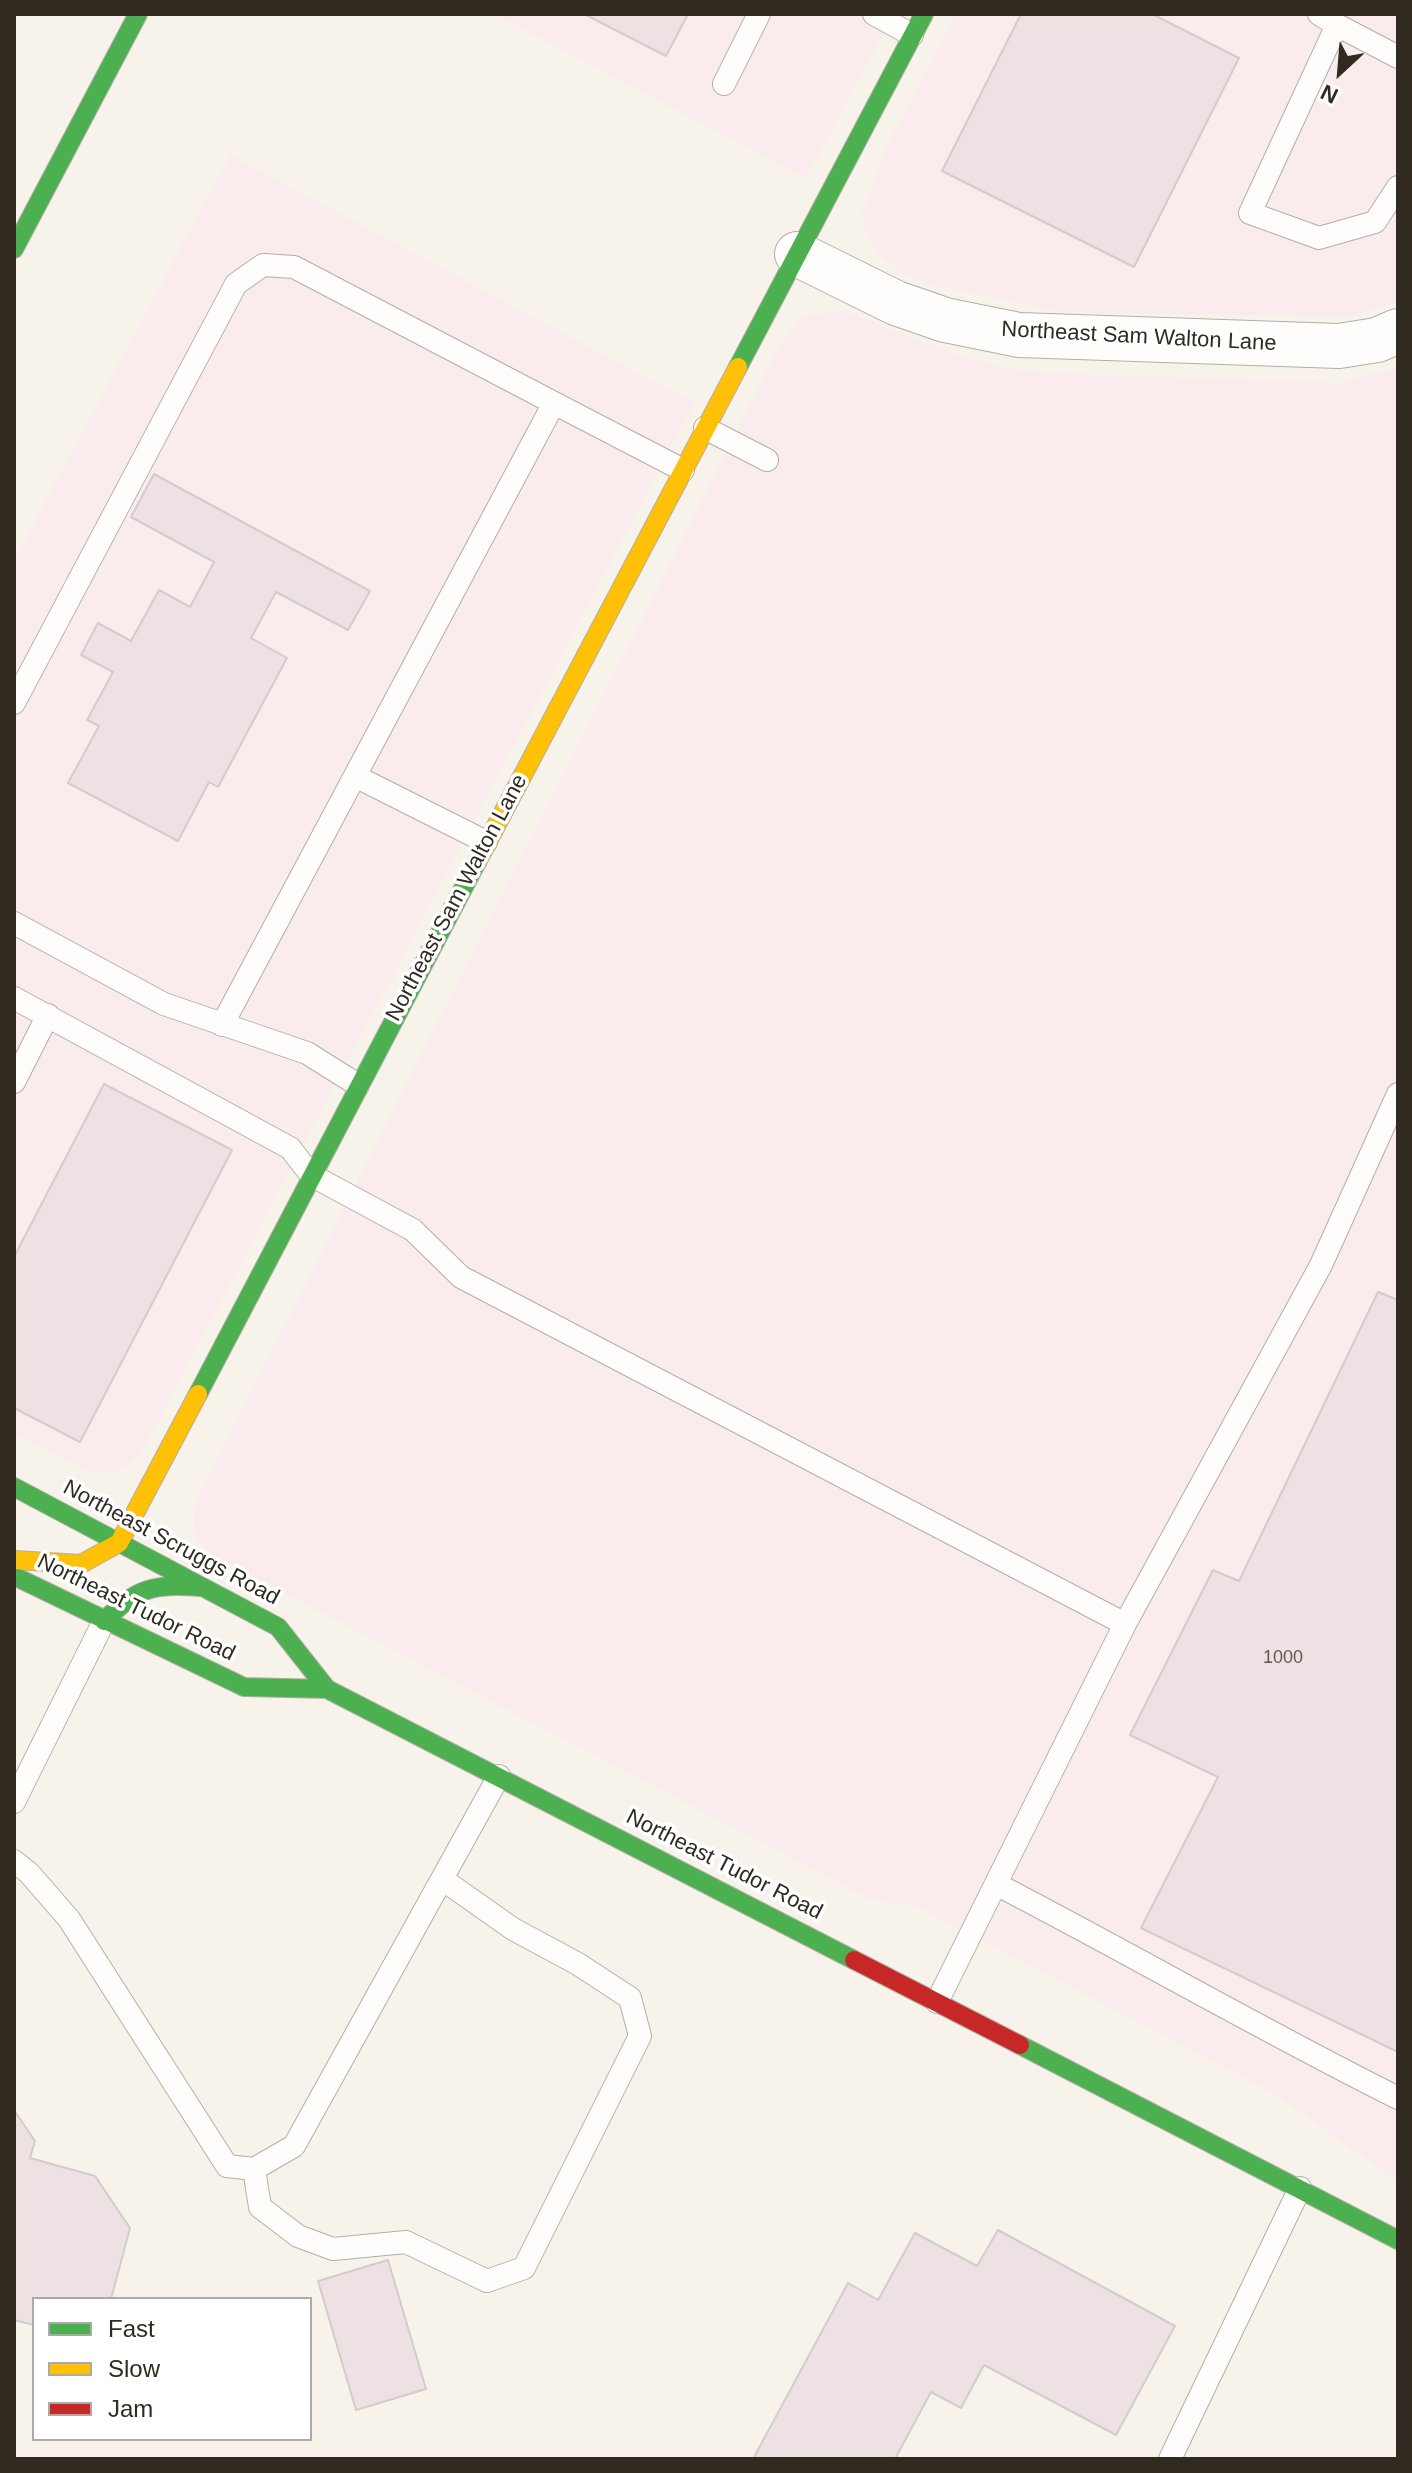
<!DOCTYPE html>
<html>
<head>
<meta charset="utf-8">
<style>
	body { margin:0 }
	#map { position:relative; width:1412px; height:2473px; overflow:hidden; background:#f7f3eb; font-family:Helvetica,sans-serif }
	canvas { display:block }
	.frame { position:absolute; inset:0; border:16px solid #302a21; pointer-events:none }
	.legend { position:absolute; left:32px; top:2297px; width:280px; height:144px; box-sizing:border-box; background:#fff; border:2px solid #acaaa6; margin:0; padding:10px 14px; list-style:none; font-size:24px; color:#302a21 }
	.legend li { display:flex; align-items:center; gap:16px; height:40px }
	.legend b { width:40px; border:2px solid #acaaa6 }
	.north { position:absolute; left:1300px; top:32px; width:80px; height:80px; -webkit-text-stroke:6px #fff; paint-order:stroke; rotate:206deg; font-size:22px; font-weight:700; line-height:32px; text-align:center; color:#302a21 }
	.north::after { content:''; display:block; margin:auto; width:28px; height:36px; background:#302a21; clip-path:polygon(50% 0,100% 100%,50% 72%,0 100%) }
</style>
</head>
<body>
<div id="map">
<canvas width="1412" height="2473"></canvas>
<div class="frame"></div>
<ul class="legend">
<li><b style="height:10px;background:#4caf50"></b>Fast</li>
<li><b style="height:10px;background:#ffc107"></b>Slow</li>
<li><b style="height:10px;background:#c62828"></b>Jam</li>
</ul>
<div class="north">N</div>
</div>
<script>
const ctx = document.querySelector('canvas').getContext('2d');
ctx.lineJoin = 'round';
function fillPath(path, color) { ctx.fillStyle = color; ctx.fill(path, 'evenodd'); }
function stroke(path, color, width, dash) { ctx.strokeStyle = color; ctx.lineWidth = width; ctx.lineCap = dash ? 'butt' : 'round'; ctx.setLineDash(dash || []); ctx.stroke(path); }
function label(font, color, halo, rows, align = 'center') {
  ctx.font = font + ' Helvetica,sans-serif'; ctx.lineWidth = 7; ctx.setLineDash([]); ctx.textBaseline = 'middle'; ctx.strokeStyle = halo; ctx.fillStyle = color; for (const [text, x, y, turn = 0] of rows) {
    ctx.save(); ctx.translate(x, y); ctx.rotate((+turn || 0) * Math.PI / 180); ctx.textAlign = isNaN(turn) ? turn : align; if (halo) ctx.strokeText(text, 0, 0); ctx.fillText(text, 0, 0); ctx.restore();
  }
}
fillPath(new Path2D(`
	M 494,14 L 894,14 L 805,178 Z
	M 956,14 L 1398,14 L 1398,302 L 1348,317 L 1062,312 L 928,284 L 898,270 L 878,255 L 865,230 L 862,213 L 883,155 Z
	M 230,155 L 694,403 L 139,1456 L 123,1469 L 104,1473 L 81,1468 L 14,1433 L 14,561 Z
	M 842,310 L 957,355 L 1006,369 L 1070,374 L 1342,383 L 1398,367 L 1398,2182 L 1278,2096 L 1235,2073 L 918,1907 L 870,1899 L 219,1559 L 198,1540 L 193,1523 L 197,1498 L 784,338 L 801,318 Z`), '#faebec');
const building = new Path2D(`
	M 584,14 L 688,14 L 666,56 Z
	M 1021,14 L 1152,14 L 1239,58 L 1134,267 L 942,171 Z
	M 154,474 L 370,591 L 348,630 L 276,592 L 251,638 L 287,658 L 218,787 L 209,782 L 178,841 L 68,783 L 99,726 L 87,720 L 113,672 L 81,655 L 98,623 L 131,641 L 159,590 L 190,607 L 214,562 L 131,517 Z
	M 104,1084 L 232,1150 L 80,1442 L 14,1408 L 14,1257 Z
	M 1378,1292 L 1398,1300 L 1398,2052 L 1141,1928 L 1218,1777 L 1130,1735 L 1213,1570 L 1239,1581 Z
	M 14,2110 L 35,2141 L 30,2158 L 95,2176 L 130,2228 L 111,2299 L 34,2299 L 34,2325 L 14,2320 Z
	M 998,2230 L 1175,2326 L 1116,2435 L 984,2365 L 961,2408 L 931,2392 L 895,2459 L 753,2459 L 848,2283 L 878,2300 L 915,2233 L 977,2266 Z
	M 388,2260 L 426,2389 L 356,2410 L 318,2281 Z`);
fillPath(building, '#eee1e3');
stroke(building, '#d3cccc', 2);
const lane = new Path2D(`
	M 874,14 L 912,35
	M 1319,14 L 1337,25 L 1250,213 L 1319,238 L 1375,222 L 1398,187
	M 1337,25 L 1398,57
	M 724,84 L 759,14
	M 705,428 L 767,460
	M 14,703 L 236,284 L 263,265 L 294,267 L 554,403
	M 355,776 L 486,842
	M 14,923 L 164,1004 L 307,1053 L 358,1085
	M 14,998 L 290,1148 L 311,1175 L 413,1230 L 461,1277 L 1125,1624
	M 222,1025 L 554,403 L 683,470
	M 14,1082 L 48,1015
	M 14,1802 L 104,1621
	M 14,1861 L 29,1873 L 69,1919 L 227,2166 L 254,2169 L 294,2146 L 499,1776
	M 996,1884 C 1131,1954 1262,2030 1398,2098
	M 937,2002 L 1125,1624 L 1321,1265 L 1398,1094
	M 254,2169 L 260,2207 L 298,2236 L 333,2249 L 406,2242 L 487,2281 L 524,2268 L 640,2036 L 630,1998 L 578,1964 L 513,1929 L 442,1879
	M 1170,2459 L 1300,2188`);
const street = new Path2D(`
	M 797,254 L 896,303 L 945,320 L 1019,335 L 1339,346 L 1377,340 L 1398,331`);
const fast = new Path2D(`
	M 14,249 L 138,14
	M 738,367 L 924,14
	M 198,1394 L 477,862
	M 14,1487 L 278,1627 L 327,1689
	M 14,1576 L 244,1687 L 327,1689 L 854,1960
	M 104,1621 C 138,1587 153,1584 200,1587
	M 1020,2045 L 1398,2240`);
const slow = new Path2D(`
	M 477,862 L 738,367
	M 14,1560 L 81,1564 L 119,1543 L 198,1394`);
const jam = new Path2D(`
	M 854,1960 L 1020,2045`);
stroke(lane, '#b3afa7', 24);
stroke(street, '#b3afa7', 46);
stroke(fast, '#b3afa7', 20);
stroke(slow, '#b3afa7', 20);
stroke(jam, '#b3afa7', 20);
stroke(lane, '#fefdfc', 22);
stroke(street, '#fefdfc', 44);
stroke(fast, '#4caf50', 18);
stroke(slow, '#ffc107', 18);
stroke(jam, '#c62828', 18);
label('18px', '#605852', null, [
	["1000",1283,1658]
]);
label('22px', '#302a21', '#fff', [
	["Northeast Sam Walton Lane",1139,337,3],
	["Northeast Sam Walton Lane",457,898,-62],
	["Northeast Scruggs Road",171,1543,28],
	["Northeast Tudor Road",136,1608,26],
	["Northeast Tudor Road",724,1865,27]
]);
</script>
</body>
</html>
